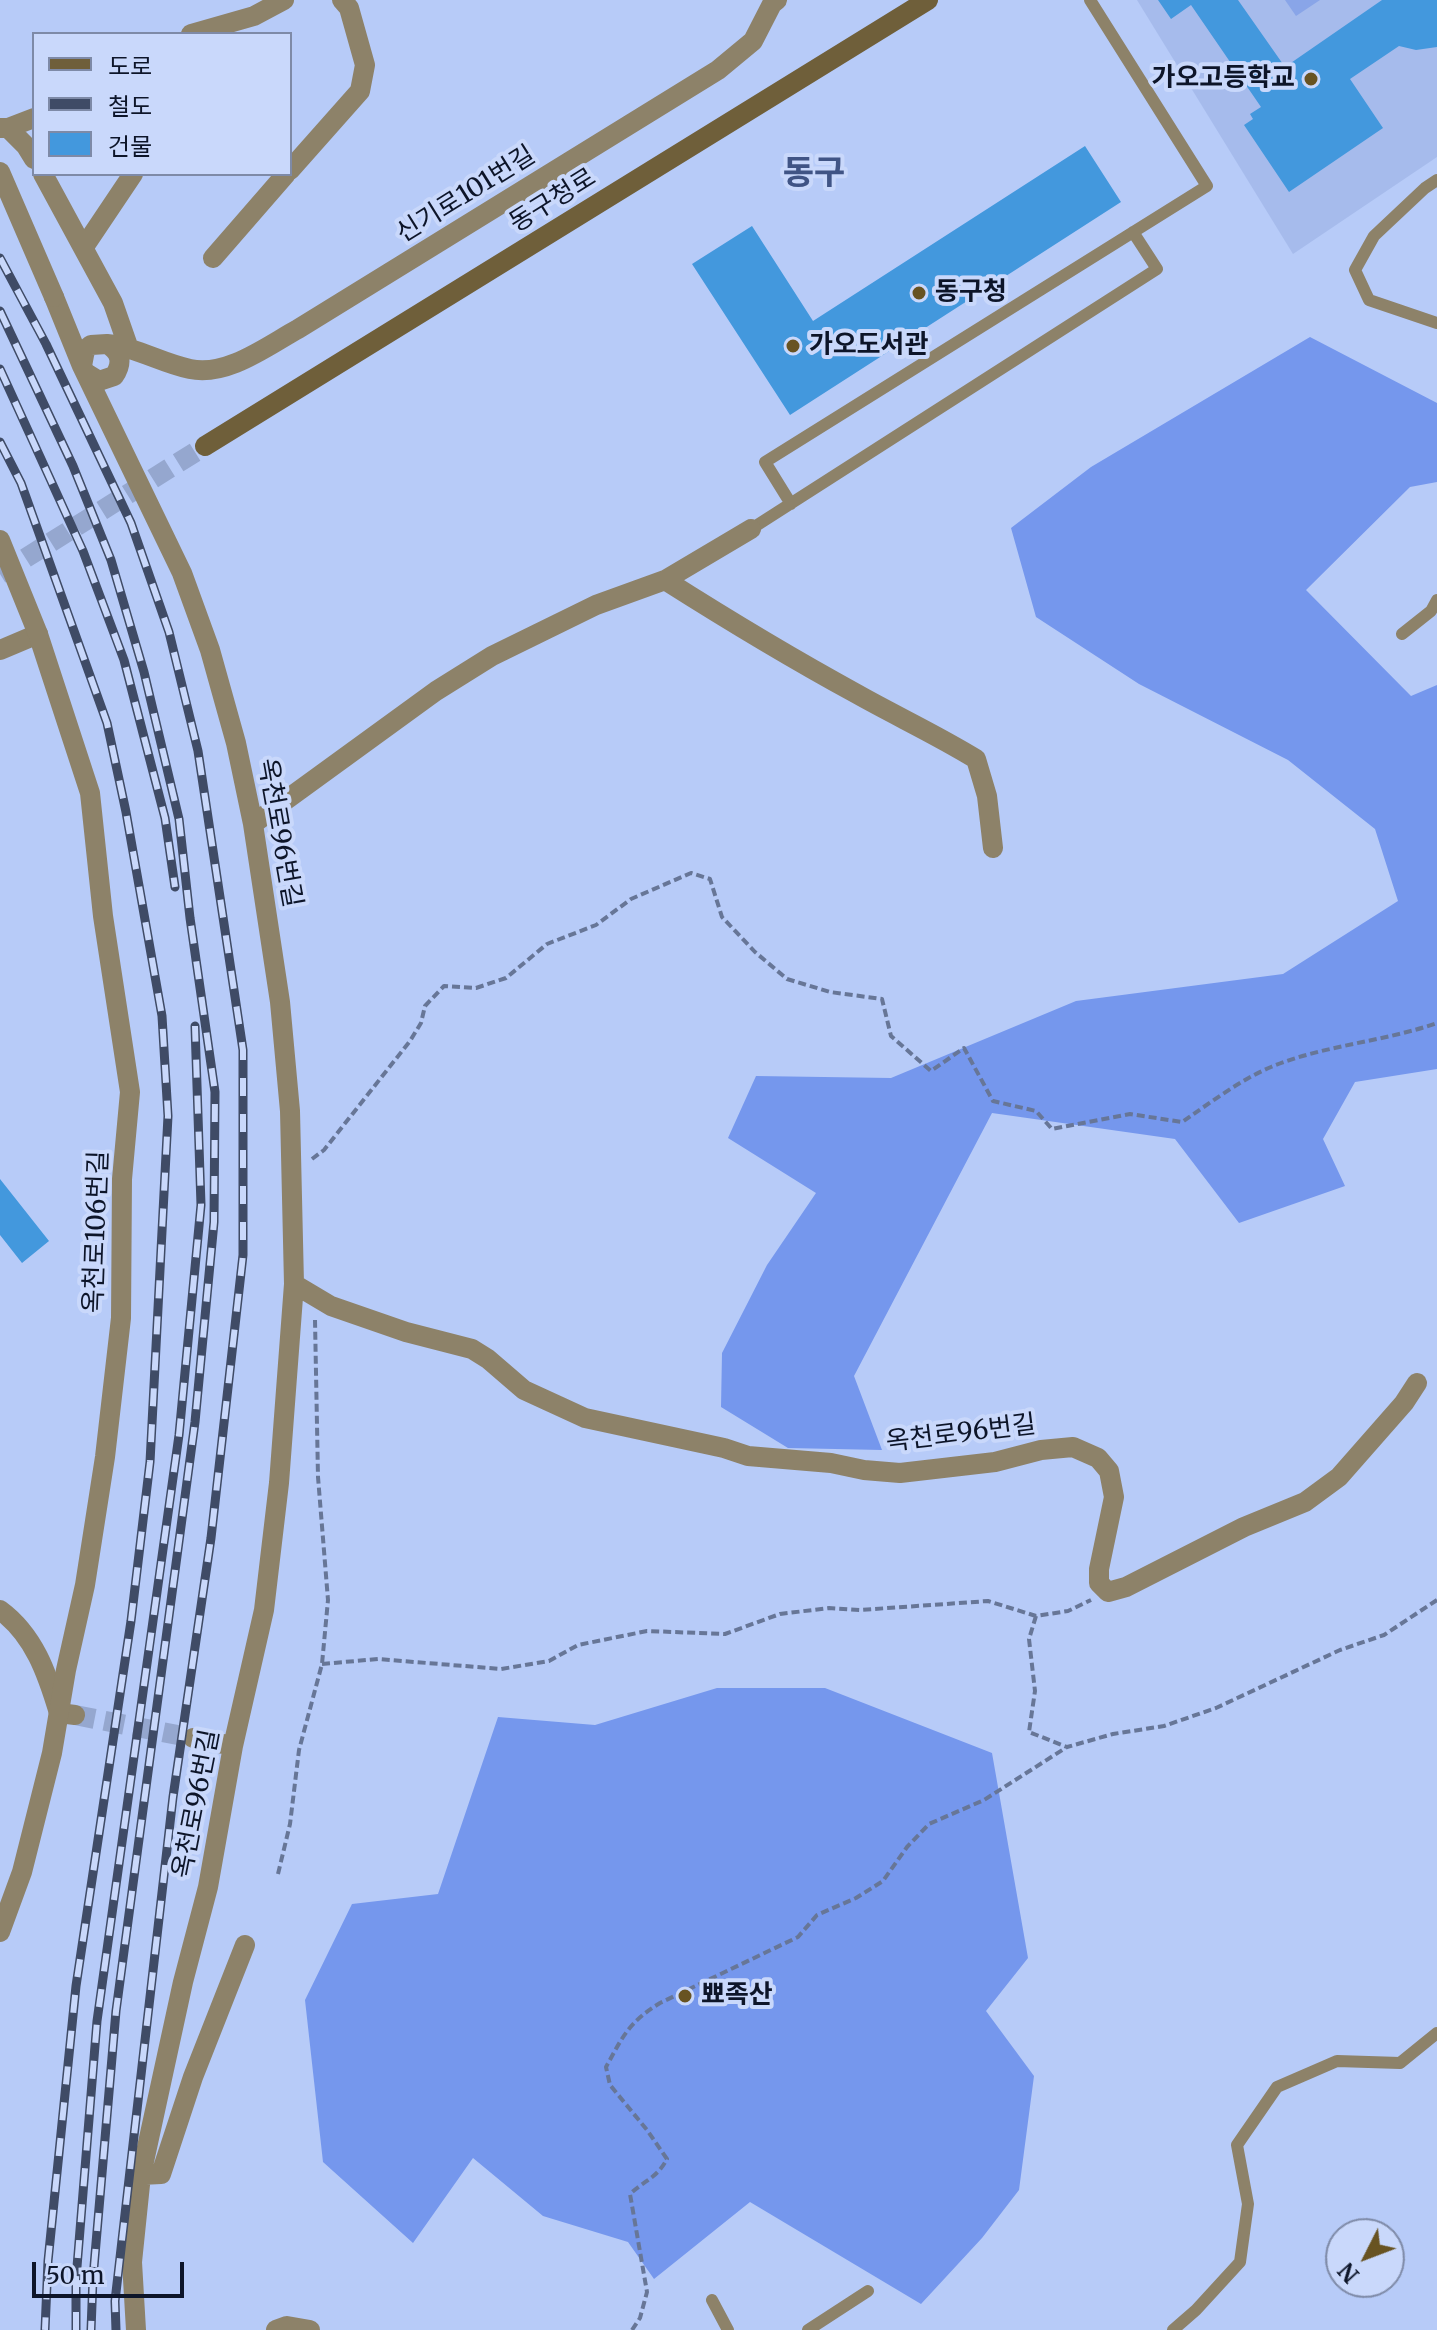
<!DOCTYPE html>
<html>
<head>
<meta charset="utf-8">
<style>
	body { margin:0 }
	#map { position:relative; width:1437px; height:2330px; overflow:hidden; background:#b7cbf8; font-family:Merriweather,"Noto Sans KR",serif }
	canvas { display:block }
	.legend { position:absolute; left:32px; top:32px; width:260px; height:144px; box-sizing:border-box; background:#c9d8fb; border:2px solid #7e8aa7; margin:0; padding:10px 14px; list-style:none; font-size:24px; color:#0d1529 }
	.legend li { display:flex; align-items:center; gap:16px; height:40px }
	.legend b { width:40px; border:2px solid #7e8aa7 }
	.north { position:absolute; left:1325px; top:2218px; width:80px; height:80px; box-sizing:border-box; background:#c9d8fb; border:2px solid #7e8aa7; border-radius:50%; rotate:228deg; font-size:22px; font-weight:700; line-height:32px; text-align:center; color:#0d1529 }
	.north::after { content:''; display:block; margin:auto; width:28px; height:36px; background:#685322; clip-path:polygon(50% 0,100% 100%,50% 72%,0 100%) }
	.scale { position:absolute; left:32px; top:2262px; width:152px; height:36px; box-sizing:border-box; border:4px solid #0d1529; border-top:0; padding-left:10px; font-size:24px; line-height:28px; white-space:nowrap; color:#0d1529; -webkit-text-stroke:6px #c9d8fb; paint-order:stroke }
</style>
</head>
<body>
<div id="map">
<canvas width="1437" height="2330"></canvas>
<ul class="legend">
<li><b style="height:10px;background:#6f5f3a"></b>도로</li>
<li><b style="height:10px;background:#3f4b66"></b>철도</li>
<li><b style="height:22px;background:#4398dd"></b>건물</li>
</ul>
<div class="north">N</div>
<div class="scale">50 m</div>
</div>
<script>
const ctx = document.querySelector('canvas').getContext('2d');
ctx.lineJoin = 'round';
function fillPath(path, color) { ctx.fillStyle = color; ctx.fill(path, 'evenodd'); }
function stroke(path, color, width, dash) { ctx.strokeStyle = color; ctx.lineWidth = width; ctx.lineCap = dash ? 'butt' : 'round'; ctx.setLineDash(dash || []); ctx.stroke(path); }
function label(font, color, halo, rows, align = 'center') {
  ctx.font = font + ' Merriweather,"Noto Sans KR",serif'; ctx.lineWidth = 8; ctx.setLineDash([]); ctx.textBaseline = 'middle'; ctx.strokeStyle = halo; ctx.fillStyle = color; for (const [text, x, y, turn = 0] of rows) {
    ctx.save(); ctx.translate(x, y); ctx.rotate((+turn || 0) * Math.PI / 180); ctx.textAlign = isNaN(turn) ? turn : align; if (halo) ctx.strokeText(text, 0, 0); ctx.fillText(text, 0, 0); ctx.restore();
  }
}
fillPath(new Path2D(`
	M 1137,0 L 1437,0 L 1437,157 L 1293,254 Z`), '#a6bbec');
fillPath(new Path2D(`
	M 1285,0 L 1320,0 L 1296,16 Z`), '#89a5e8');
fillPath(new Path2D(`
	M 1310,337 L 1437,403 L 1437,482 L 1410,487 L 1306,590 L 1411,696 L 1437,685 L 1437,1069 L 1355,1082 L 1323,1139 L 1345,1186 L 1239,1223 L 1175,1139 L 992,1113 L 854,1376 L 882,1450 L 788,1448 L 721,1407 L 722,1353 L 767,1265 L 816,1193 L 728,1138 L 756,1076 L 891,1078 L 1076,1001 L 1283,974 L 1398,901 L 1375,829 L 1288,760 L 1139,684 L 1036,617 L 1011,528 L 1091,467 Z
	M 717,1688 L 825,1688 L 992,1753 L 1028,1958 L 986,2011 L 1034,2076 L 1019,2190 L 982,2238 L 921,2304 L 750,2202 L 654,2279 L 628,2242 L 543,2216 L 473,2158 L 413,2243 L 323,2162 L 305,2000 L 352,1904 L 438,1894 L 498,1717 L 595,1725 Z`), '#7597ed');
fillPath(new Path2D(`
	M 1158,0 L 1238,0 L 1285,67 L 1382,0 L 1437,0 L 1437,47 L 1416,50 L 1399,46 L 1350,79 L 1383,128 L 1289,192 L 1244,125 L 1253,119 L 1250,114 L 1261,107 L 1191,5 L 1171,19 Z
	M 1085,146 L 1121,202 L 790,415 L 692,264 L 752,226 L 813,321 Z
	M 0,1179 L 49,1241 L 22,1263 L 0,1235 Z`), '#4398dd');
stroke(new Path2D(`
	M 75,1715 L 193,1738`), '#95a7cf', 20, [20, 10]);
stroke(new Path2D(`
	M 0,574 L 205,446`), '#95a7cf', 20, [20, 10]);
stroke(new Path2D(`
	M 312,1159 L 324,1150 L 410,1041 L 421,1023 L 425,1006 L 444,986 L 476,988 L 506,978 L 547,944 L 596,925 L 631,899 L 691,873 L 710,879 L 722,917 L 755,952 L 787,979 L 830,992 L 882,999 L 891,1036 L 931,1071 L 964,1048 L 993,1101 L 1036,1111 L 1052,1129 L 1130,1114 L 1182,1122 C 1210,1103 1240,1080 1271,1067 C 1324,1045 1383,1042 1437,1023
	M 1036,1616 L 1029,1639 L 1035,1691 L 1029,1732 L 1067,1747 L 1113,1734 L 1164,1726 L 1216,1708 L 1340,1650 L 1384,1635 L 1437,1600
	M 322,1664 L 378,1659 L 501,1669 L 549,1661 L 578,1645 L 647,1631 L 725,1634 L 780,1614 L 829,1608 L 860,1610 L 988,1601 L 1036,1616 L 1068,1611 L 1091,1600
	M 278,1874 L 290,1824 L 299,1750 L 322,1664 L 328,1600 L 318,1477 L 315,1320
	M 632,2330 L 640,2318 L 647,2292 L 630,2194 C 645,2180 657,2178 667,2159 L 647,2130 L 610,2085 L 606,2067 C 623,2036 629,2022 660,2003 L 798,1937 L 817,1915 L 856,1898 L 883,1881 L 907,1847 L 929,1824 L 984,1800 L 1067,1747`), '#677697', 4, [8, 4]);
stroke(new Path2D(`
	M 1437,180 L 1425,188 L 1374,236 L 1355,270 L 1369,300 L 1437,323
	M 791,504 L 765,462 L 1207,186 L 1090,0
	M 751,529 L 1157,269 L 1133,232
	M 1402,634 L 1431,611 L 1437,600
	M 712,2300 L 728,2330
	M 808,2330 L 868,2291
	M 1173,2330 L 1196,2310 L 1240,2262 L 1248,2204 L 1237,2145 L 1277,2087 L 1337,2061 L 1400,2063 L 1437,2033`), '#8d8269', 12);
stroke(new Path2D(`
	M 191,34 L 254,16 L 284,0
	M 0,128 L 8,128 L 26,146 L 34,159
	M 8,128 L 34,118
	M 290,170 L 360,91 L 365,65 L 349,8 L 342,0
	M 43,174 L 113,303 L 128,346
	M 84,247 L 133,174
	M 213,258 L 286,174
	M 54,297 L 82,366
	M 107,344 C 136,347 161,363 190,369 C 227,377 267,346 298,329 L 718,70 L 753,41 L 772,4 L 777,0
	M 86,373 L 99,381 L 114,376 C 123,363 121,352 107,344 L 91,345 L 85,350 L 82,366 L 182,573 L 210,650 L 236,743 L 253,824 L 280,1002 L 290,1111 L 294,1284 L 279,1483 L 264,1610 L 233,1746 L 208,1887 L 183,1982 L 141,2175 L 132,2262 L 136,2330
	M 665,580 C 728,620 791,658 857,694 C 896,716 937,735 976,759 L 987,796 L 993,848
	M 0,650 L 38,634
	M 253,824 L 436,691 L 492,656 L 596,605 L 665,580 L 751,529
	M 294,1284 L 331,1306 L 406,1332 L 472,1349 L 488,1359 L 524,1390 L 585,1418 L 724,1448 L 748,1456 L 831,1463 L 864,1470 L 900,1473 L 995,1462 L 1041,1450 L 1073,1447 L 1098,1458 L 1109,1471 L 1114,1497 L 1099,1569 L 1099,1583 L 1108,1592 L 1126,1587 L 1244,1527 L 1305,1502 L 1339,1477 L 1404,1403 L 1417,1383
	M 0,1610 C 34,1635 47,1673 59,1713 L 75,1715
	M 193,1738 L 233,1746
	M 141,2175 L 161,2174 L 193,2077 L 245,1945
	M 276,2330 L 287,2326 L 310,2330`), '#8d8269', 20);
stroke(new Path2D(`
	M 0,172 L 54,297
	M 0,540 L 38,634 L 90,793 L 103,916 L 130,1092 L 122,1179 L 121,1318 L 105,1457 L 85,1585 L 66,1670 L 52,1753 L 22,1872 L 0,1932`), '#8d8269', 20);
stroke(new Path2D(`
	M 205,446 L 928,0`), '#6f5f3a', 20);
const rail = new Path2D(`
	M 0,258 L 46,344 L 131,523 L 169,632 L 198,751 L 243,1050 L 243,1255 L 211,1538 L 173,1797 L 115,2301 L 116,2330
	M 0,311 L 73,466 L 111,560 L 144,672 L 179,819 L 190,918 L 215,1092 L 214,1222 L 195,1422 L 116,2011 L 93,2278 L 91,2330
	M 0,369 L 83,551 L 124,660 L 165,818 L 175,887
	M 0,442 L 21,483 L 107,723 L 126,812 L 162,1016 L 168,1116 L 150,1462 L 131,1621 L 76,1986 L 48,2261 L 45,2330
	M 76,2330 L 76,2279 L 97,2021 L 179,1435 L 201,1205 L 195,1026`);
stroke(rail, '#3f4b66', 9);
stroke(rail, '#c9d8fb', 6, [18]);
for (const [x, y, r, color] of [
	[1311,79,8,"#685322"],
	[919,293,8,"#685322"],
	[793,346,8,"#685322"],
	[685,1996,8,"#685322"]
]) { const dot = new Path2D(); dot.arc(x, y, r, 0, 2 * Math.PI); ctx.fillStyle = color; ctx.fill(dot); stroke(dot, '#c9d8fb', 3); }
label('bold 26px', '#0d1529', '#c9d8fb', [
	["가오고등학교",1295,79,"right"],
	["동구청",935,293],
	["가오도서관",809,346],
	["뾰족산",701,1996]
], 'left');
label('26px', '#0d1529', '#c9d8fb', [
	["신기로101번길",466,195,-32],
	["동구청로",553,201,-32],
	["옥천로96번길",279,833,80],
	["옥천로106번길",97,1232,-88],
	["옥천로96번길",961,1434,-7],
	["옥천로96번길",197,1804,-79]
]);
label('bold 34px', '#405485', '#c9d8fb', [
	["동구",814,174]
]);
</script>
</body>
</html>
